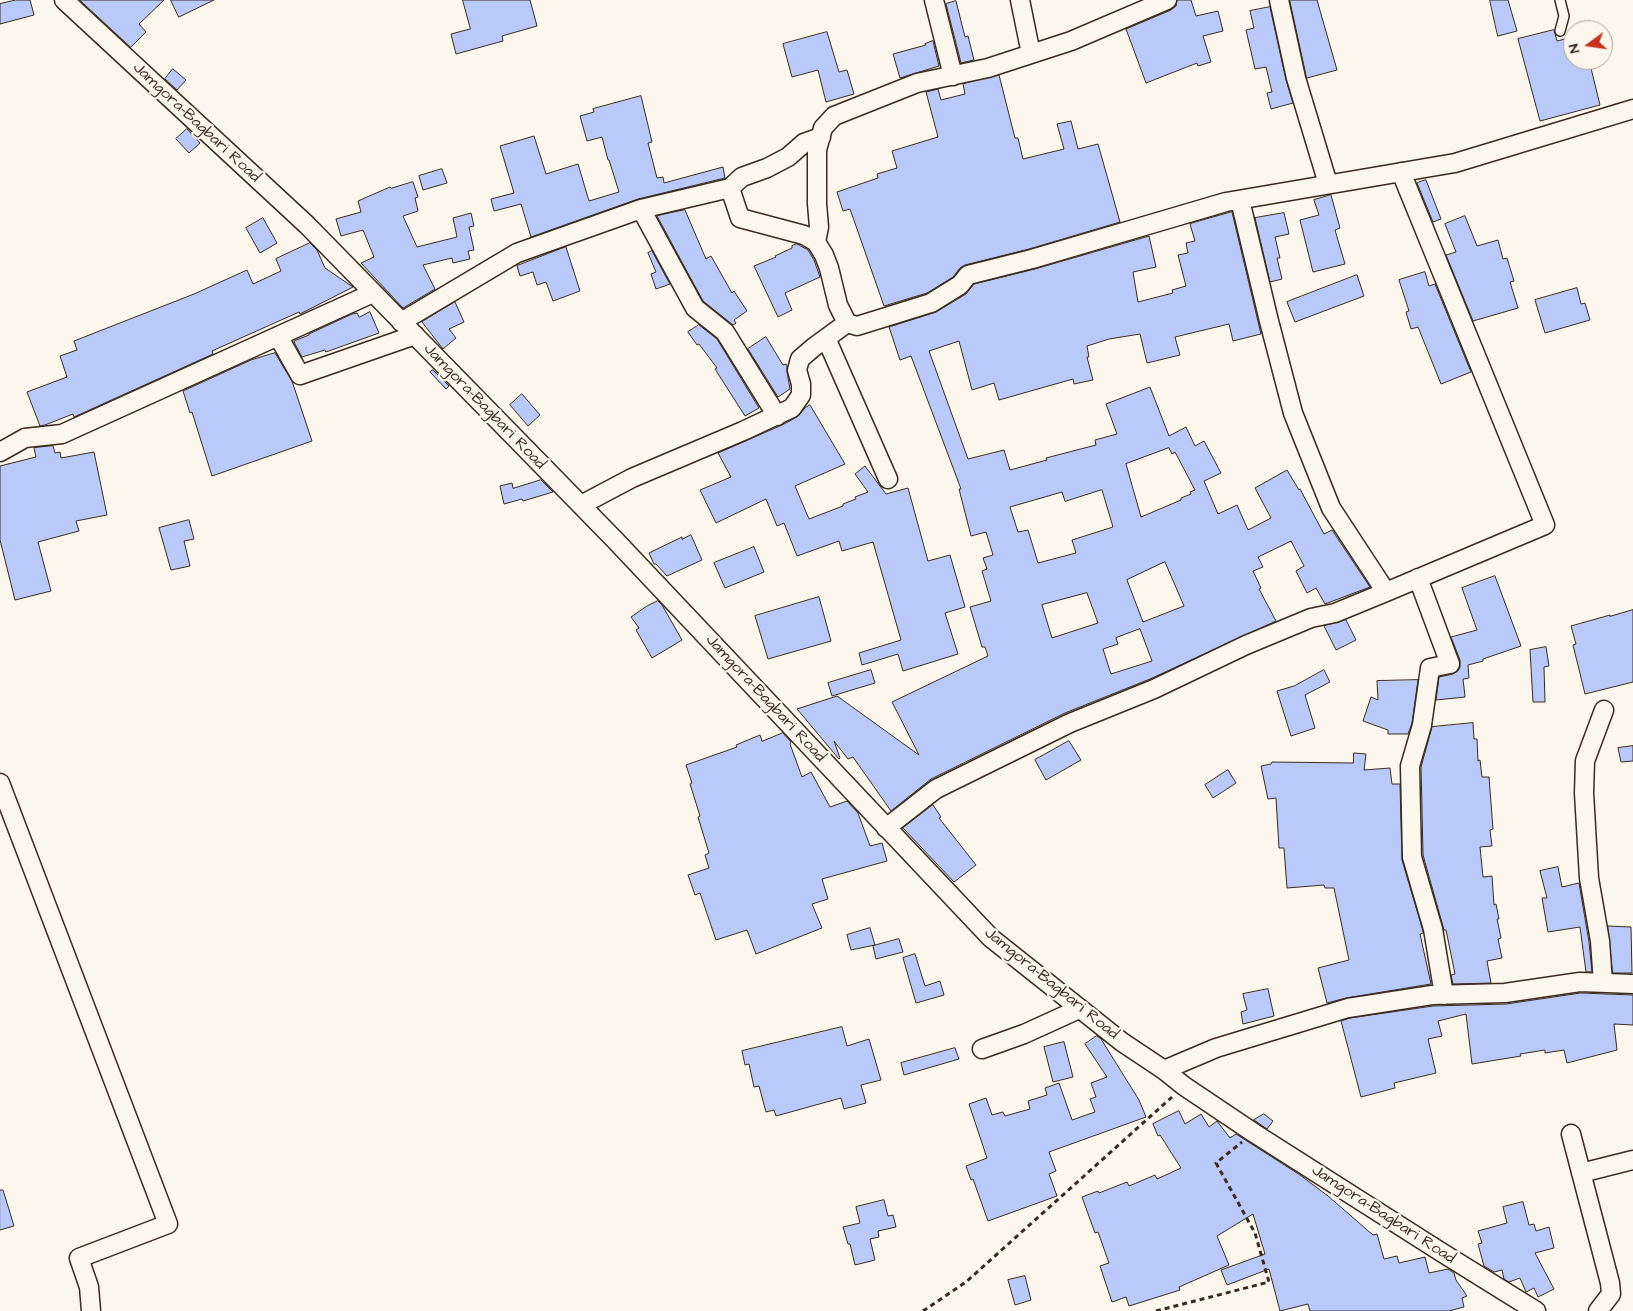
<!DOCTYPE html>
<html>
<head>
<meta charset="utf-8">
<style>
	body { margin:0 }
	#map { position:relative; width:1633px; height:1311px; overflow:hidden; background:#fbf7ec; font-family:"Architects Daughter",sans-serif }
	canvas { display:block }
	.north { position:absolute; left:1563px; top:20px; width:50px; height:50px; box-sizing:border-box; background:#fbf7ec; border:1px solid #aea59a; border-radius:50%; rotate:256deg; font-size:14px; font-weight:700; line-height:20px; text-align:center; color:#3b2a1e }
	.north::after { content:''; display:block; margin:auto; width:18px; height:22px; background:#c8321e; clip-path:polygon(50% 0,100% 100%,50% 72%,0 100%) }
</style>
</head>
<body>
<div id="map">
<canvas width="1633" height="1311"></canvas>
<div class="north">N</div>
</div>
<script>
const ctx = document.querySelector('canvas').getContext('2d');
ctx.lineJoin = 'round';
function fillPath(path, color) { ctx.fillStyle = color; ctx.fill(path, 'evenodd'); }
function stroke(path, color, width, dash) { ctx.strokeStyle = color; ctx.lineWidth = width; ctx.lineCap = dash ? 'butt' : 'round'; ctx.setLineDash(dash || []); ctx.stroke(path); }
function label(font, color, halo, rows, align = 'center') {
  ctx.font = font + ' "Architects Daughter",sans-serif'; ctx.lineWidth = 4.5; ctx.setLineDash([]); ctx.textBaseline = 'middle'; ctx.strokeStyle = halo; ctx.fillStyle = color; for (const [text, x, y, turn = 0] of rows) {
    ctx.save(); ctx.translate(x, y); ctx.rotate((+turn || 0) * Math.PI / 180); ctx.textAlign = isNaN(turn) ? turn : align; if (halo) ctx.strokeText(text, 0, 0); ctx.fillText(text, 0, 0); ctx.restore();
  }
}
const building = new Path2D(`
	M 16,0 L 30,0 L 34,15 L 0,24 L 0,4 Z
	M 80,0 L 164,0 L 139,24 L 146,32 L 131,47 Z
	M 171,0 L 214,0 L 179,17 Z
	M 463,0 L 530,0 L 537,26 L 502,36 L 503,41 L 456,54 L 451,34 L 470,29 Z
	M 1177,0 L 1191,0 L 1196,16 L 1218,11 L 1223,31 L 1203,36 L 1211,62 L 1198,66 L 1197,63 L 1146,83 L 1126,29 L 1171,10 L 1176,6 Z
	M 1290,0 L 1317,0 L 1337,70 L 1307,78 Z
	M 1490,0 L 1508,0 L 1517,31 L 1498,36 Z
	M 956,1 L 965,37 L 968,36 L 974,60 L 961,63 L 946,4 Z
	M 1270,7 L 1286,80 L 1293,103 L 1271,109 L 1267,93 L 1272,92 L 1266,67 L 1255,69 L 1246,30 L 1254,28 L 1250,11 Z
	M 1554,30 L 1557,41 L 1573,37 L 1573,60 L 1589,60 L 1600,105 L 1540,121 L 1518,39 Z
	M 827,32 L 839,72 L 847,70 L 854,94 L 826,102 L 818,70 L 792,77 L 783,44 Z
	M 933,41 L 939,66 L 900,78 L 893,54 L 926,45 L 925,44 Z
	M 173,69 L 186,80 L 177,90 L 165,79 Z
	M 999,75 L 1015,138 L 1018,138 L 1023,159 L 1064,149 L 1057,124 L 1071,121 L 1078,149 L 1098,144 L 1120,222 L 1029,249 L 965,265 L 960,268 L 953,277 L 927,293 L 884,306 L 850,209 L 843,211 L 837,192 L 878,178 L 877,174 L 897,168 L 892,151 L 938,137 L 926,92 L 938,89 L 941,100 L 965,94 L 963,84 Z
	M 641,96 L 652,142 L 648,143 L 657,178 L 663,177 L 664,183 L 723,167 L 725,178 L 638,199 L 531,237 L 521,204 L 494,211 L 491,199 L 514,193 L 500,146 L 534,136 L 546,174 L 578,164 L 589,201 L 619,192 L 609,160 L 608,160 L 602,137 L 587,141 L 580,116 L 594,112 L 593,109 Z
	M 187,129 L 200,143 L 189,153 L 176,139 Z
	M 442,169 L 447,183 L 423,190 L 419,176 Z
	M 1426,180 L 1441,219 L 1433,222 L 1417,183 Z
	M 413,182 L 418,197 L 415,198 L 418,211 L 403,216 L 417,247 L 457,237 L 453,218 L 471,213 L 474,226 L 469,227 L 474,250 L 468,251 L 470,259 L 453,263 L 452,258 L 423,265 L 435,289 L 403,308 L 361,263 L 374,257 L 363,230 L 341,236 L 336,219 L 361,212 L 358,201 L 390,187 L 391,188 Z
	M 1331,195 L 1340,228 L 1335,230 L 1345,264 L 1313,272 L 1300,220 L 1319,215 L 1314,200 Z
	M 685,210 L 706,259 L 711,256 L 732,293 L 734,291 L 747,311 L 734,320 L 736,323 L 733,325 L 703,301 L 657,216 Z
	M 1232,212 L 1261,334 L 1233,341 L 1229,324 L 1175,337 L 1180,355 L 1147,363 L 1140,334 L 1109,339 L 1087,346 L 1089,357 L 1087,357 L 1093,380 L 1074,384 L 1073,379 L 999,400 L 994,383 L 972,390 L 959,341 L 929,351 L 968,459 L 1004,450 L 1010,470 L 1047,460 L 1046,458 L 1096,445 L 1095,440 L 1117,434 L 1106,404 L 1150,387 L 1169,436 L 1186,427 L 1195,446 L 1204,441 L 1221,473 L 1204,481 L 1218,514 L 1237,505 L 1248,530 L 1271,518 L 1255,488 L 1287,470 L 1299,490 L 1300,489 L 1324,534 L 1332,530 L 1370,587 L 1325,604 L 1316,588 L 1307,593 L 1296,571 L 1304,566 L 1291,541 L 1285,544 L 1258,557 L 1263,567 L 1253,571 L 1261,588 L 1259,589 L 1276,621 L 1150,679 L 1065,713 L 931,779 L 891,811 L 853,757 L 848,759 L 834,741 L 840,758 L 839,759 L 797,709 L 837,696 L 919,755 L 892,702 L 988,656 L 985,647 L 982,647 L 970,607 L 991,601 L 982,571 L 987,569 L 983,558 L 993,555 L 986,532 L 971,536 L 959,489 L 961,489 L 911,356 L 900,360 L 889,327 L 936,312 L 966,294 L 974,284 L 1035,269 L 1149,236 L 1156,267 L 1133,272 L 1138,302 L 1173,293 L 1172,290 L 1186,286 L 1178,255 L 1188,253 L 1186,243 L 1195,241 L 1190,224 ZM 1169,448 L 1172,454 L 1175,452 L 1195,490 L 1190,492 L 1191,494 L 1181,498 L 1181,500 L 1141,517 L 1126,464 ZM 1102,490 L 1113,527 L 1072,540 L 1076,553 L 1038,563 L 1028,530 L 1018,532 L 1010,507 L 1062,492 L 1065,501 ZM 1165,562 L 1184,606 L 1143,622 L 1127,580 ZM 1087,593 L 1098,623 L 1052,638 L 1042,605 ZM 1140,629 L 1152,661 L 1111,674 L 1103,649 L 1118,644 L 1116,638 Z
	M 1284,213 L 1289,234 L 1275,237 L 1280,258 L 1277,258 L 1282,279 L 1270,282 L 1255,218 Z
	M 1465,216 L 1477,246 L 1498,240 L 1503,259 L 1507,258 L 1514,281 L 1510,282 L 1518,308 L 1473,321 L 1446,255 L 1456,252 L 1445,224 Z
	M 263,218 L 277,243 L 260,253 L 246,228 Z
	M 310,243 L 317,250 L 325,268 L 353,287 L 300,314 L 299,312 L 212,351 L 213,354 L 74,417 L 73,414 L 45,425 L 40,426 L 27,392 L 67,377 L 60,356 L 77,350 L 74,341 L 194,294 L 247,270 L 253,284 L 281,271 L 276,259 Z
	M 797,244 L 808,250 L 814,260 L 820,277 L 785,293 L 792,310 L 778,317 L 754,266 L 776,257 L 775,256 L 792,248 L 792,246 Z
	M 566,247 L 580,291 L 553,301 L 546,282 L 537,285 L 533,272 L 520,276 L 517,266 Z
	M 652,251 L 670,284 L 656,289 L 651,274 L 656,272 L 648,253 Z
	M 1425,272 L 1429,286 L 1435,284 L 1471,372 L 1441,384 L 1418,327 L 1411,329 L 1406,312 L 1409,311 L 1399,280 Z
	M 1357,275 L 1364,296 L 1295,322 L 1287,302 Z
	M 1577,288 L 1581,304 L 1585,303 L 1590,320 L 1545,333 L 1535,300 Z
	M 455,302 L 464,322 L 449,329 L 456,338 L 443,349 L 422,322 Z
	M 370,312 L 379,333 L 326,352 L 325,350 L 302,357 L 295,344 L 294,341 L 309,335 L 309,334 L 352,314 L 357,313 L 359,317 Z
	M 699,325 L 717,339 L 759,408 L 745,416 L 715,369 L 717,368 L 699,344 L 697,345 L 688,332 Z
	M 766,337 L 783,365 L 786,364 L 787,366 L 787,372 L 790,389 L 778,397 L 748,349 Z
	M 275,353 L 292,381 L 312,441 L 212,476 L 192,412 L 190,413 L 183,391 L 251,360 Z
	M 433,370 L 449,386 L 446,389 L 430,372 Z
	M 522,394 L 540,415 L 528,426 L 510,405 Z
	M 810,405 L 845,464 L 795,486 L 809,519 L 843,506 L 843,504 L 856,499 L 855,497 L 868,492 L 855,474 L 865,466 L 886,494 L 908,488 L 928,561 L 950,555 L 965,607 L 945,613 L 958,654 L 903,671 L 898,654 L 862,665 L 859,653 L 901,640 L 873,542 L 842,551 L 839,541 L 797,556 L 784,523 L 777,526 L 766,499 L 716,523 L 700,490 L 731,477 L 718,453 L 782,425 L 797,417 L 805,408 Z
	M 53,446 L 55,453 L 60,452 L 61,458 L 94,452 L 107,515 L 76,521 L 79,531 L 38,542 L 51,591 L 15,600 L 0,540 L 0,466 L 36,457 L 34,448 Z
	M 541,480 L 553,492 L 523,501 L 522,499 L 504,504 L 500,486 L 512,483 L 513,488 Z
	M 189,520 L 194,539 L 184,541 L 190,566 L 171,570 L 159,528 Z
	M 691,535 L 702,560 L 667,576 L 656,564 L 654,564 L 649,553 L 682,537 L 682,539 Z
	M 754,547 L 764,572 L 725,588 L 714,563 Z
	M 1495,576 L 1521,646 L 1483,659 L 1483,661 L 1468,665 L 1469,678 L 1463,679 L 1465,697 L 1436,700 L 1439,677 L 1453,674 L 1458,671 L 1460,667 L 1460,660 L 1451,637 L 1477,630 L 1462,588 Z
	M 819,597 L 831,641 L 768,659 L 755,616 Z
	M 658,601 L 662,605 L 682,640 L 652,658 L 636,630 L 639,628 L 631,617 L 647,606 Z
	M 1633,610 L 1633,682 L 1585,694 L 1573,645 L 1576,644 L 1571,626 L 1610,615 L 1610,616 Z
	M 1346,620 L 1356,640 L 1336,650 L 1324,626 Z
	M 1546,647 L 1549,666 L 1544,667 L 1545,702 L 1533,702 L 1530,650 Z
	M 871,670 L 875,683 L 832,696 L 828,683 Z
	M 1324,670 L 1330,682 L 1305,695 L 1315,728 L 1291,736 L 1277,691 L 1294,686 Z
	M 1418,680 L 1412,723 L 1408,734 L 1388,734 L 1388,730 L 1363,721 L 1371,697 L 1378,700 L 1377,681 Z
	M 1473,723 L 1474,739 L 1477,739 L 1478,761 L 1480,760 L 1482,777 L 1489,777 L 1493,829 L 1490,830 L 1492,846 L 1480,847 L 1483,877 L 1492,876 L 1494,905 L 1496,904 L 1499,919 L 1497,919 L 1501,938 L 1498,939 L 1502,958 L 1487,961 L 1491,983 L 1453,984 L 1451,975 L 1455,974 L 1446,930 L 1444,930 L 1423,855 L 1421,767 L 1432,727 Z
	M 783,733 L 791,742 L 790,744 L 802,777 L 811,772 L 830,807 L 847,801 L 858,813 L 870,846 L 882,843 L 887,861 L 822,879 L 828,899 L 812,904 L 822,928 L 756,954 L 747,930 L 716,940 L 700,893 L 695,895 L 688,875 L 709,868 L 705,855 L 709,853 L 698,817 L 700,816 L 690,784 L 692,783 L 686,765 L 737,747 L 736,745 L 760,735 L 762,741 Z
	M 1069,741 L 1081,760 L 1046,780 L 1035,760 Z
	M 1633,746 L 1633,761 L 1621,762 L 1618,748 Z
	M 1354,753 L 1366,754 L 1364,770 L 1390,768 L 1392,784 L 1400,784 L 1402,860 L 1423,931 L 1423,933 L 1420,934 L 1431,984 L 1346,998 L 1327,1003 L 1318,968 L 1349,960 L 1334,888 L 1325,888 L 1324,885 L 1287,888 L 1284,848 L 1279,848 L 1276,798 L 1268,799 L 1261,766 L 1271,764 L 1272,762 L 1353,763 Z
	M 1228,770 L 1236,783 L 1213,798 L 1205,785 Z
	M 933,805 L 941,817 L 939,818 L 976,865 L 954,882 L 903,828 Z
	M 1558,867 L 1562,887 L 1579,883 L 1589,942 L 1592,972 L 1586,972 L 1580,927 L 1548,932 L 1542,898 L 1547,898 L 1540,871 Z
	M 1608,926 L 1631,927 L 1632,973 L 1613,973 Z
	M 870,928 L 875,945 L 851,950 L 847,935 Z
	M 899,939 L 903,952 L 876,959 L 873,946 Z
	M 915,954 L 925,986 L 940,981 L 944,995 L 916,1003 L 903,958 Z
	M 1268,989 L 1274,1016 L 1243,1024 L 1241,1012 L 1247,1010 L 1243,994 Z
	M 1581,993 L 1633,995 L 1633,1025 L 1614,1024 L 1617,1050 L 1567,1063 L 1564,1050 L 1545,1053 L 1545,1050 L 1520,1054 L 1521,1056 L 1472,1064 L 1466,1014 L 1438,1021 L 1442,1036 L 1428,1039 L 1436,1073 L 1394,1083 L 1395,1088 L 1361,1097 L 1341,1021 L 1350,1018 L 1433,1006 L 1506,1004 Z
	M 842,1027 L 847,1046 L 869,1039 L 881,1080 L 861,1085 L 866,1103 L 844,1109 L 841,1098 L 776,1116 L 774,1110 L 766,1112 L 759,1086 L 754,1087 L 749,1064 L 745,1065 L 742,1051 Z
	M 1097,1036 L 1101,1039 L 1139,1100 L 1146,1117 L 1049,1152 L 1056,1171 L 1049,1174 L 1057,1196 L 988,1221 L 973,1179 L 971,1180 L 966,1166 L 987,1158 L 969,1104 L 986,1098 L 992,1115 L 1003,1112 L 1005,1116 L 1030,1109 L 1028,1101 L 1047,1095 L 1045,1088 L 1059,1083 L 1072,1120 L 1095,1112 L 1090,1099 L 1096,1097 L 1091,1083 L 1107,1077 L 1085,1044 Z
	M 1064,1042 L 1073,1077 L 1053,1082 L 1044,1047 Z
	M 955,1048 L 959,1059 L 904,1075 L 901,1063 Z
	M 1179,1111 L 1185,1124 L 1201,1114 L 1209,1127 L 1217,1121 L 1230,1138 L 1236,1134 L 1300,1175 L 1328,1196 L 1373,1235 L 1377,1234 L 1384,1259 L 1397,1256 L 1399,1263 L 1425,1257 L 1429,1273 L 1448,1269 L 1454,1273 L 1456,1280 L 1467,1296 L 1462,1298 L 1464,1307 L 1449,1311 L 1310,1311 L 1308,1304 L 1280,1311 L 1269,1269 L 1227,1285 L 1221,1270 L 1265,1254 L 1253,1214 L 1217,1236 L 1229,1265 L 1179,1287 L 1180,1290 L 1161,1296 L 1129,1306 L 1126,1297 L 1112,1302 L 1100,1266 L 1109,1263 L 1098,1232 L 1095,1233 L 1082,1197 L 1098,1191 L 1099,1193 L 1127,1182 L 1129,1186 L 1155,1175 L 1157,1179 L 1181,1168 L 1160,1135 L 1158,1136 L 1153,1124 Z
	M 1264,1114 L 1273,1121 L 1267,1129 L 1254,1120 Z
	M 0,1190 L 3,1190 L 14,1226 L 0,1230 Z
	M 884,1200 L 888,1216 L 893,1215 L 896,1227 L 878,1231 L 879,1237 L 870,1239 L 875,1260 L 855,1265 L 850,1244 L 848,1244 L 843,1227 L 860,1223 L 856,1207 Z
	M 1523,1202 L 1529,1225 L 1534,1224 L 1536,1231 L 1549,1227 L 1554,1248 L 1535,1253 L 1554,1289 L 1538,1297 L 1534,1288 L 1526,1292 L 1520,1278 L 1509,1282 L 1504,1279 L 1502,1270 L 1494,1272 L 1484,1266 L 1478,1244 L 1482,1243 L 1478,1231 L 1507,1223 L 1503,1207 Z
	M 1025,1276 L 1031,1300 L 1015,1305 L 1008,1280 Z`);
fillPath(building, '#b9cafa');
stroke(building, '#3b2a1e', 1);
const service = new Path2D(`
	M 1560,31 L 1564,16 L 1560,0`);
const minor = new Path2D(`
	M 64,0 L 307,225 L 615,540 L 991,938 L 1122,1042 L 1164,1070 L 1184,1086 L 1254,1133 L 1441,1252 L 1536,1311
	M 934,0 L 953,76
	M 1020,0 L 1031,54
	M 1279,0 L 1296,78 L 1328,184
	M 730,188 L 742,177 L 767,168 L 788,157 L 804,143 L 821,137
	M 641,209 L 695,308 L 725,332 L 777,416
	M 816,242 L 819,227 L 817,204 L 817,150 L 823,128 L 834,116 L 917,83 L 988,68 L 1071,41 L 1167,0
	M 401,322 L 517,253 L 641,209 L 730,188 L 740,218 L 804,235 L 816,242 L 824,255 L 829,268 L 838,305 L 847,323 L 857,326 L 931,303 L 960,285 L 968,275 L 1032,259 L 1226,202 L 1455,163 L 1633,109
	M 278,336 L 300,375 L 415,335
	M 826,338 L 888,479
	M 0,452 L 25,438 L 62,434 L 373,293
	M 581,505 L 632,478 L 743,431 L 792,408 L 801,395 L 801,384 L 797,370 L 800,359 L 814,347 L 847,323
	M 1418,578 L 1450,664 L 1430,668 L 1422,725 L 1410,766 L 1412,857 L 1433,929 L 1444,995
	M 1386,592 L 1545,525 L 1401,172
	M 0,783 L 168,1224 L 79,1258 L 89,1287 L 91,1311
	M 886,828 L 936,789 L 1070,723 L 1154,689 L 1246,645 L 1311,618 L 1335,613 L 1386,592 L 1331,508 L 1293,413 L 1269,321 L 1240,200
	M 1603,983 L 1600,941 L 1589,878 L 1584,793 L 1585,761 L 1604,710
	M 982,1049 L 1024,1034 L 1079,1009
	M 1164,1070 L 1216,1048 L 1348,1008 L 1432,995 L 1505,993 L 1580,982 L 1633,984
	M 1571,1134 L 1610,1283 L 1611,1294 L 1598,1311
	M 1581,1173 L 1633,1160`);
stroke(service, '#3b2a1e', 12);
stroke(minor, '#3b2a1e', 21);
stroke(new Path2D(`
	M 923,1311 L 966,1282 L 1172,1097
	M 1156,1311 L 1269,1282 L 1255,1233 L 1216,1163 L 1242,1142`), '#3b2a1e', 3, [5, 4]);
stroke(service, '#fbf7ec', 9);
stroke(minor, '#fbf7ec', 18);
label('16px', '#3b2a1e', '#fbf7ec', [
	["Jamgora-Bagbari Road",196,123,43],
	["Jamgora-Bagbari Road",484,407,46],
	["Jamgora-Bagbari Road",765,699,47],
	["Jamgora-Bagbari Road",1051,984,39],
	["Jamgora-Bagbari Road",1383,1215,33]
]);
</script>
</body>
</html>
